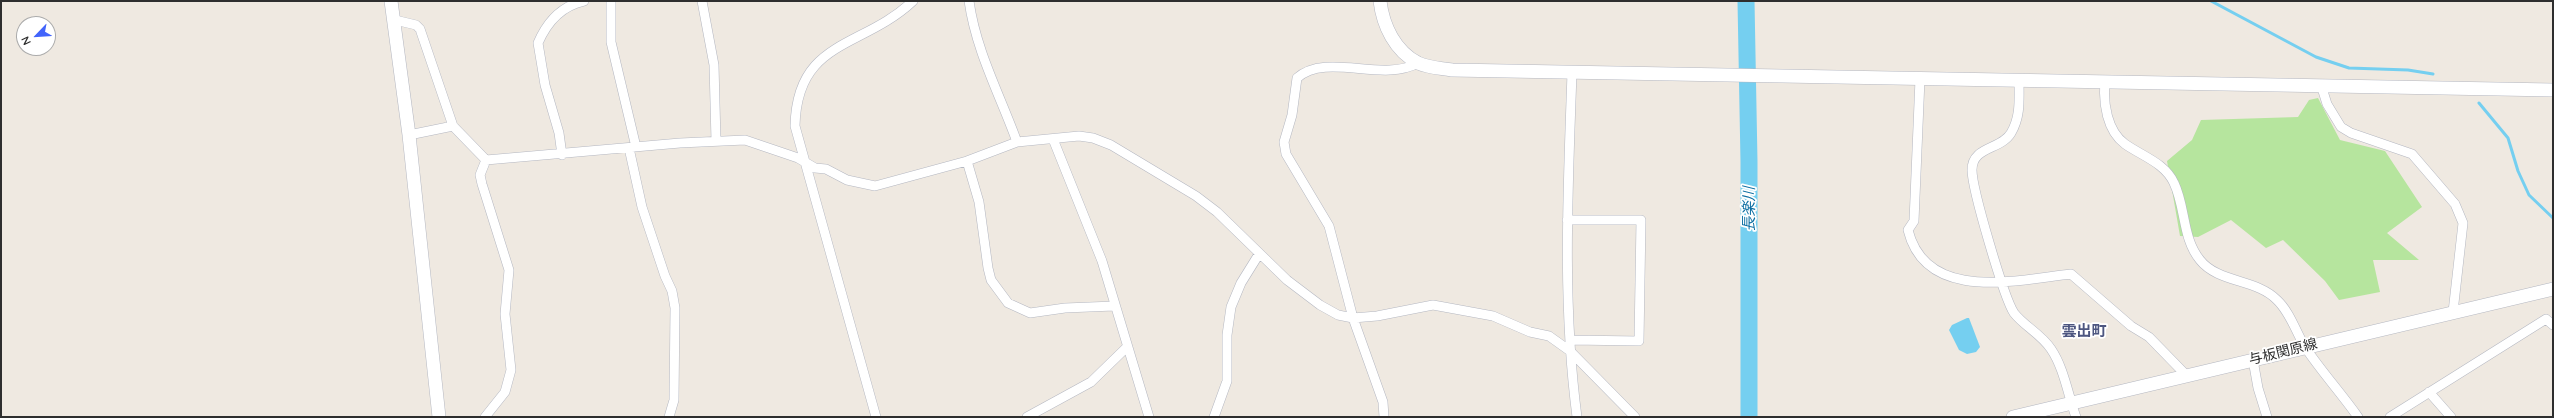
<!DOCTYPE html>
<html>
<head>
<meta charset="utf-8">
<style>
	body { margin:0 }
	#map { position:relative; width:2554px; height:418px; overflow:hidden; background:#efe9e1; font-family:Quicksand,sans-serif }
	canvas { display:block }
	.frame { position:absolute; inset:0; border:2px solid #2e2e2e; pointer-events:none }
	.north { position:absolute; left:16px; top:16px; width:40px; height:40px; box-sizing:border-box; background:#fff; border:1px solid #ababab; border-radius:50%; rotate:245deg; font-size:11px; font-weight:700; line-height:16px; text-align:center; color:#2e2e2e }
	.north::after { content:''; display:block; margin:auto; width:14px; height:18px; background:#4264fb; clip-path:polygon(50% 0,100% 100%,50% 72%,0 100%) }
</style>
</head>
<body>
<div id="map">
<canvas width="2554" height="418"></canvas>
<div class="frame"></div>
<div class="north">N</div>
</div>
<script>
const ctx = document.querySelector('canvas').getContext('2d');
ctx.lineJoin = 'round';
function fillPath(path, color) { ctx.fillStyle = color; ctx.fill(path, 'evenodd'); }
function stroke(path, color, width, dash) { ctx.strokeStyle = color; ctx.lineWidth = width; ctx.lineCap = dash ? 'butt' : 'round'; ctx.setLineDash(dash || []); ctx.stroke(path); }
function label(font, color, halo, rows, align = 'center') {
  ctx.font = font + ' Quicksand,"Noto Sans JP",sans-serif'; ctx.lineWidth = 3.5; ctx.setLineDash([]); ctx.textBaseline = 'middle'; ctx.strokeStyle = halo; ctx.fillStyle = color; for (const [text, x, y, turn = 0] of rows) {
    ctx.save(); ctx.translate(x, y); ctx.rotate((+turn || 0) * Math.PI / 180); ctx.textAlign = isNaN(turn) ? turn : align; if (halo) ctx.strokeText(text, 0, 0); ctx.fillText(text, 0, 0); ctx.restore();
  }
}
fillPath(new Path2D(`
	M 2318,98 L 2340,140 L 2385,151 L 2422,207 L 2387,233 L 2419,260 L 2373,260 L 2380,292 L 2339,300 L 2325,281 L 2283,240 L 2266,248 L 2231,220 L 2198,237 L 2180,236 L 2167,161 L 2192,140 L 2201,120 L 2298,117 L 2309,100 Z`), '#b6e59e');
fillPath(new Path2D(`
	M 1967,318 L 1969,318 L 1980,347 L 1976,352 L 1967,354 L 1959,350 L 1949,330 L 1952,325 Z`), '#75cff0');
stroke(new Path2D(`
	M 2211,1 L 2316,57 L 2349,68 L 2408,70 L 2433,74
	M 2479,103 L 2508,138 L 2518,171 L 2529,195 L 2553,218`), '#75cff0', 3);
stroke(new Path2D(`
	M 1746,1 L 1749,162 L 1749,417`), '#75cff0', 17);
const street = new Path2D(`
	M 611,1 L 611,42 L 636,147
	M 702,1 L 714,65 L 716,141
	M 969,1 C 976,51 1000,95 1017,142
	M 395,20 L 416,25 L 420,29 L 453,126 L 486,160 L 680,143 L 745,140 L 798,158 L 815,168 L 826,169 L 847,180 L 875,186 L 967,161 L 1017,142 L 1079,136 L 1093,138 L 1111,145 L 1196,196 L 1217,212 L 1287,280 L 1320,305 L 1338,315 L 1353,318 L 1377,316 L 1433,305 L 1493,316 L 1530,332 L 1549,336 L 1570,351 L 1635,417
	M 1572,73 C 1568,187 1562,303 1577,417
	M 1920,79 L 1914,221 L 1908,230 C 1926,303 2017,280 2071,274 L 2131,326 L 2149,337 L 2186,375
	M 2019,80 C 2019,99 2021,116 2011,133 C 2001,150 1972,146 1972,170 C 1972,189 2004,298 2014,313 C 2024,326 2041,334 2051,349 C 2064,368 2068,395 2076,417
	M 2105,83 C 2103,103 2107,131 2125,144 C 2142,156 2165,163 2174,183 C 2186,208 2182,238 2200,260 C 2218,283 2257,279 2277,300 C 2290,312 2296,332 2305,347 C 2321,371 2341,393 2358,417
	M 2322,88 L 2327,104 L 2341,127 L 2351,133 L 2412,154 L 2455,204 L 2463,223 L 2453,312
	M 409,135 L 453,126
	M 1053,139 L 1102,261 L 1149,417
	M 629,148 L 642,207 L 665,276 L 672,291 L 675,308 L 674,400 L 669,417
	M 562,155 L 559,133 L 545,85 L 538,43 C 547,22 561,6 584,1
	M 967,161 L 979,202 L 988,268 L 991,280 L 1008,303 L 1030,313 L 1065,308 L 1114,306
	M 1567,220 L 1641,220 L 1639,341 L 1571,340
	M 2253,360 L 2258,388 L 2267,417
	M 2429,392 L 2451,417
	M 485,417 L 505,392 L 511,370 L 505,314 L 509,270 L 482,184 L 480,175 L 486,160
	M 876,417 L 795,126 C 797,39 862,49 913,1
	M 1027,417 L 1091,382 L 1127,347
	M 1214,417 L 1227,381 L 1227,335 L 1231,307 L 1241,283 L 1259,254
	M 1384,417 L 1383,402 L 1353,318 L 1329,226 L 1286,154 L 1284,142 L 1292,115 L 1297,78 C 1327,52 1382,83 1418,63
	M 2390,417 L 2546,319 L 2553,325`);
const secondary = new Path2D(`
	M 391,1 L 409,135 L 439,417
	M 1380,1 C 1383,26 1395,51 1418,63 C 1429,68 1441,68 1452,70 L 2553,90
	M 2013,417 L 2553,289`);
stroke(street, '#b4b7c1', 10);
stroke(secondary, '#b4b7c1', 14);
stroke(street, '#fff', 9);
stroke(secondary, '#fff', 13);
label('14px', '#2e2e2e', '#fff', [
	["与板関原線",2283,352,-14]
]);
label('italic 15px', '#0d6fa3', '#fff', [
	["長楽川",1749,209,-90]
]);
label('bold 15px', '#4d5680', '#fff', [
	["雲出町",2084,331]
]);
</script>
</body>
</html>
